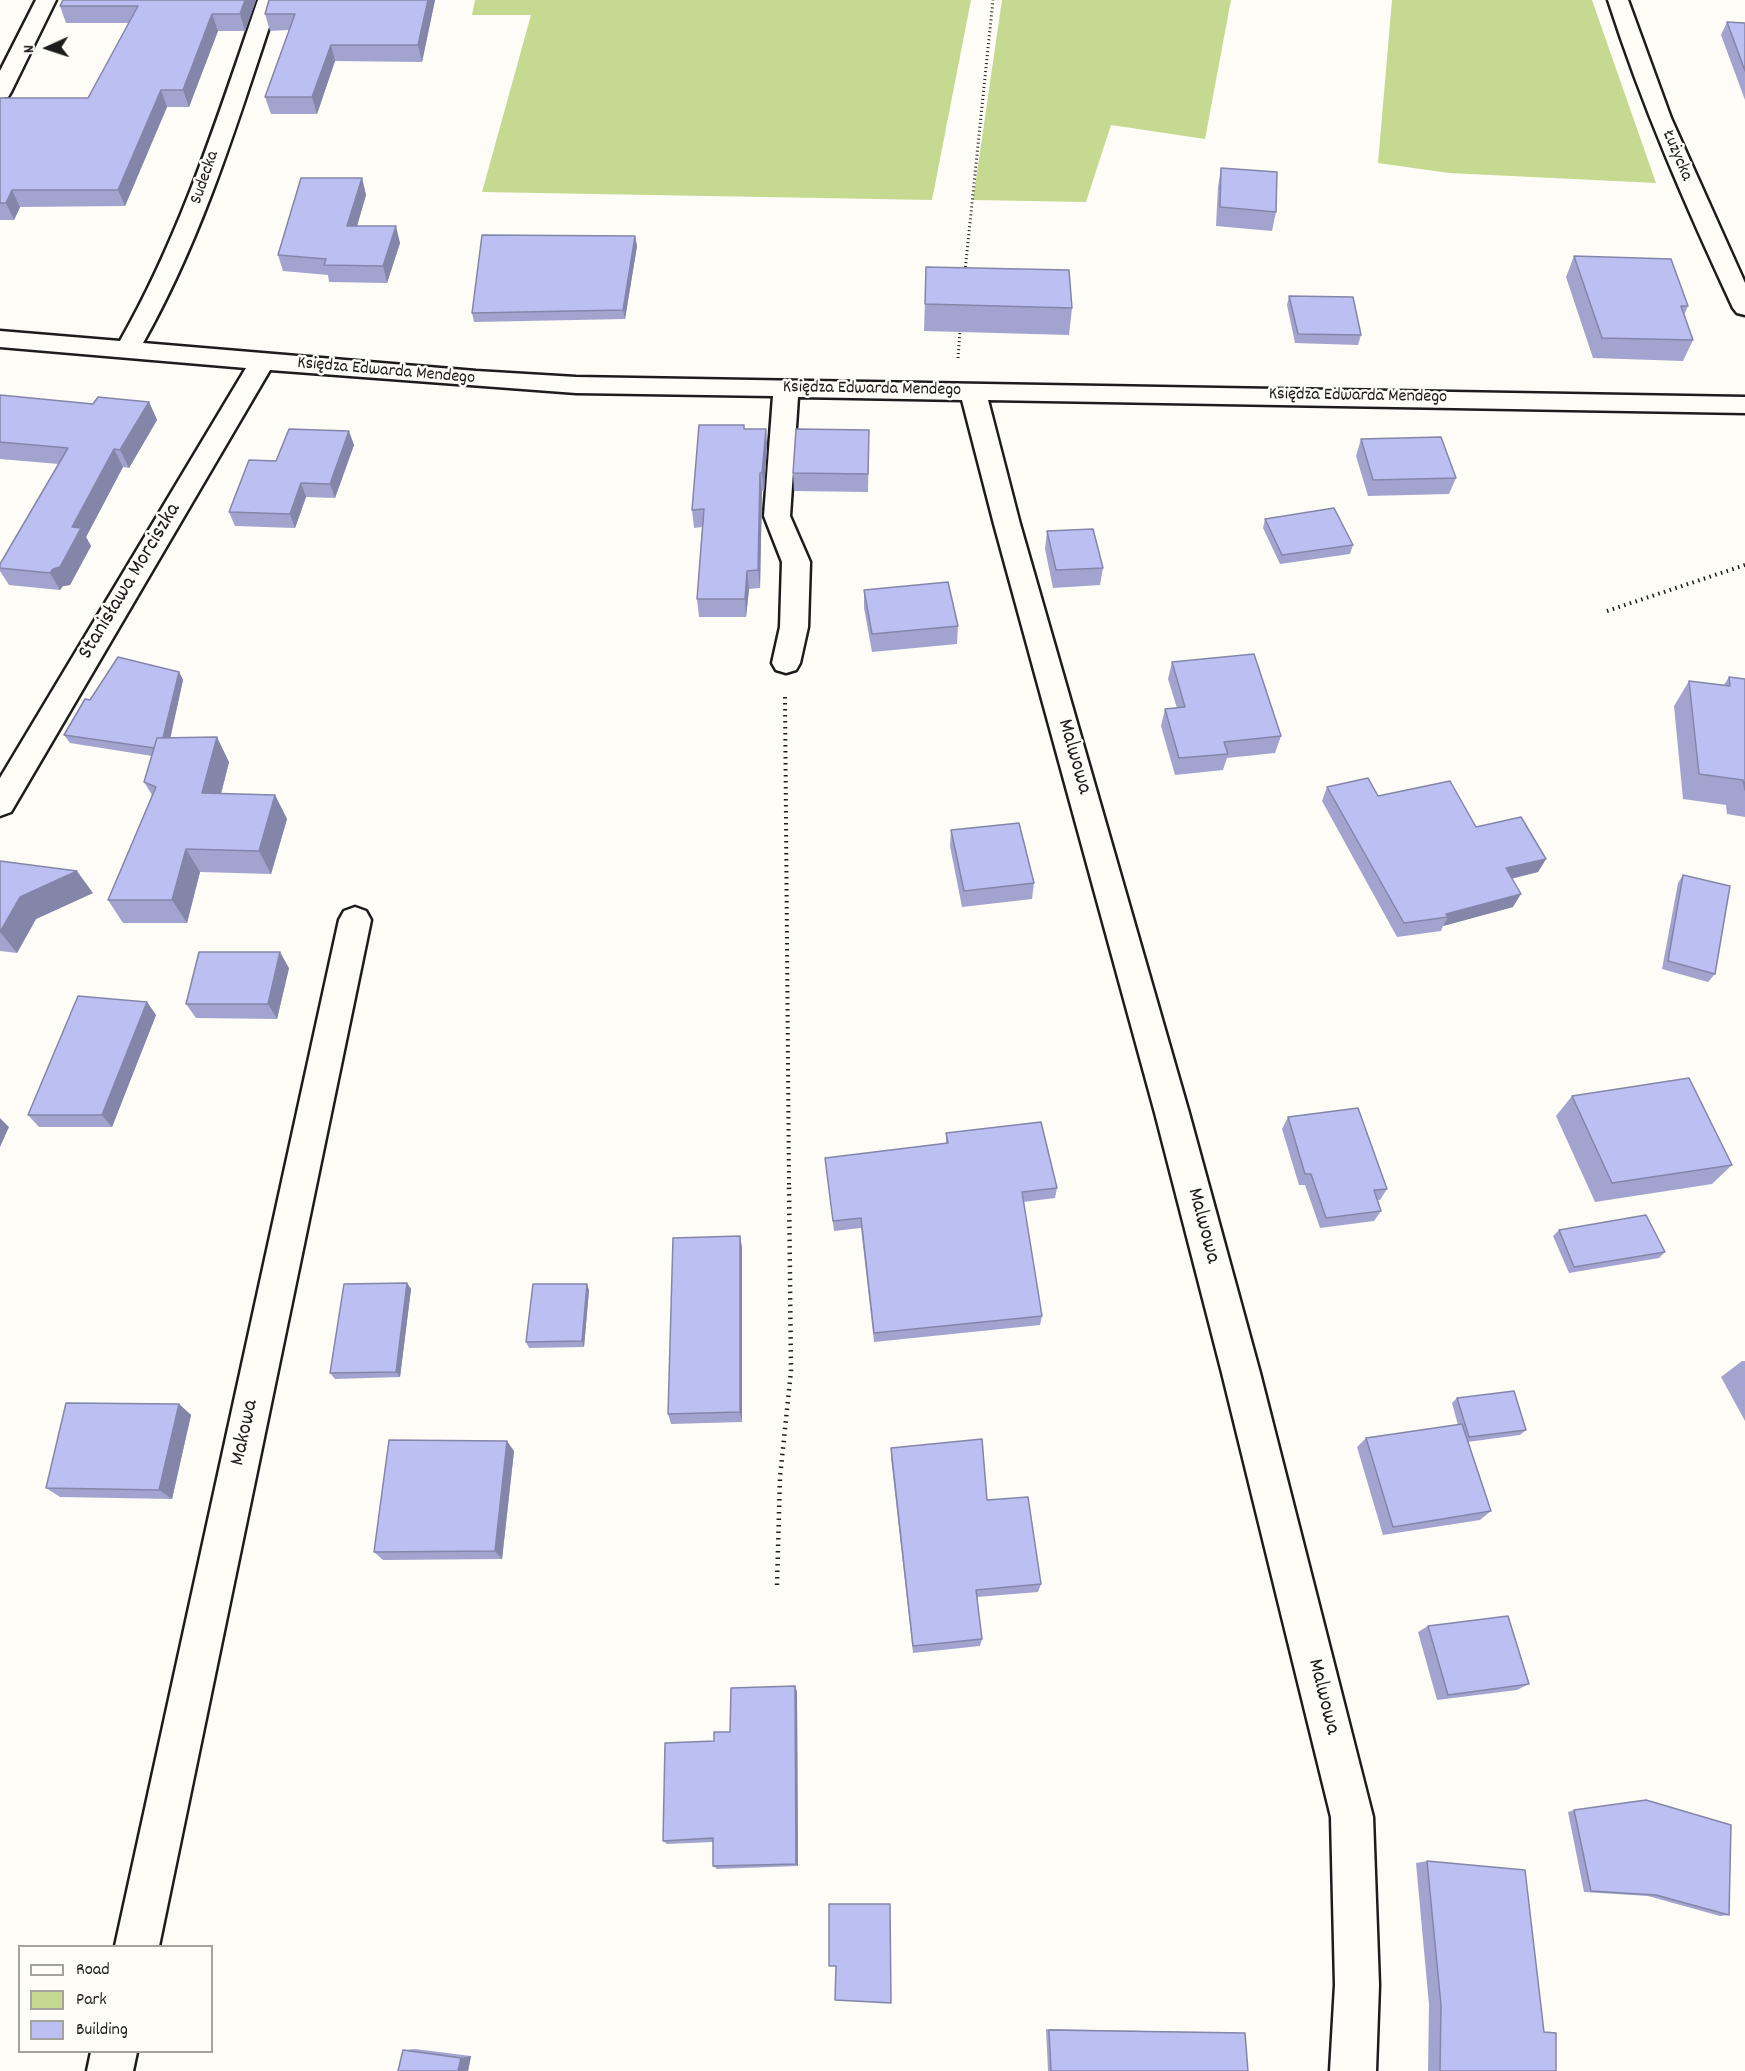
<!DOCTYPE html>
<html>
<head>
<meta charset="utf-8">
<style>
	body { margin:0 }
	#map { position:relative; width:1745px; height:2071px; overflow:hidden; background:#fdfcf7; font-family:Dekko,sans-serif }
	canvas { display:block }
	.legend { position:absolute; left:18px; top:1945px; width:195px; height:108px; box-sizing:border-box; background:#fdfcf7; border:2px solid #a3a29f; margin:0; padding:8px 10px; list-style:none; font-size:18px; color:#1c1c1c }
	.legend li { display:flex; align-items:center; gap:12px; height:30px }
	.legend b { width:30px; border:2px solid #a3a29f }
	.north { position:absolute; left:18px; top:18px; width:60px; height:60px; -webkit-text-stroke:4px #fdfcf7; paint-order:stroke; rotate:267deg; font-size:16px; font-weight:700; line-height:24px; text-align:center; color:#1c1c1c }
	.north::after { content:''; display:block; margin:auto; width:21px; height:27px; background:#1c1c1c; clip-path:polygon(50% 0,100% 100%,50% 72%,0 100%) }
</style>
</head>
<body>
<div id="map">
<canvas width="1745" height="2071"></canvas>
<ul class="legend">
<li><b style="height:8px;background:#fdfcf7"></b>Road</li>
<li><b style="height:16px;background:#c5da90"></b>Park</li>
<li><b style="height:16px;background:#bcbff1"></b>Building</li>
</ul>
<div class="north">N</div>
</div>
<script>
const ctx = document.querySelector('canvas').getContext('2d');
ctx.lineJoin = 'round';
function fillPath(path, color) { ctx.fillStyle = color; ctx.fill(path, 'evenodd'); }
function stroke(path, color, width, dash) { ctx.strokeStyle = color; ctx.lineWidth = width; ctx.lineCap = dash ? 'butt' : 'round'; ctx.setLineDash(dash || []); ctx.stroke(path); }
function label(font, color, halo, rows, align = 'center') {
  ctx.font = font + ' Dekko,sans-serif'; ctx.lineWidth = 5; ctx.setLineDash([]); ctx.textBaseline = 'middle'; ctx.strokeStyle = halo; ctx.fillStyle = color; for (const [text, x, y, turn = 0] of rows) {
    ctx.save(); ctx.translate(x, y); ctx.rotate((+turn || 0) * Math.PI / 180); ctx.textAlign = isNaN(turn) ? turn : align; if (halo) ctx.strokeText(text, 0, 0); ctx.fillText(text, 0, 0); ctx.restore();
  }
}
fillPath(new Path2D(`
	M 475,0 L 971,0 L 932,200 L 482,192 L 531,15 L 472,15 Z
	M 1002,0 L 1231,0 L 1205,139 L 1111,125 L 1086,202 L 973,200 Z
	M 1392,0 L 1592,0 L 1656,183 L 1449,173 L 1378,163 Z`), '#c5da90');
const minor = new Path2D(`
	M 36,0 L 56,0 L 11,92 L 8,97 L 0,98 L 0,71 Z
	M 258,0 L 278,0 C 239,117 204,235 143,343 L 476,371 L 576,377 L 1745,397 L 1745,413 L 988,400 L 1020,524 L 1189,1113 L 1260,1373 L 1373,1817 L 1379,1985 L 1376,2071 L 1330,2071 L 1335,1985 L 1331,1817 L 1222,1373 L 1155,1113 L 994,524 L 962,400 L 798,397 L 790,516 L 810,562 L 808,627 L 800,663 L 796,670 L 786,673 L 776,670 L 772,663 L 780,627 L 782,562 L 764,516 L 773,396 L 576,393 L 270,370 L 11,812 L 0,816 L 0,778 L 246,368 L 0,347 L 0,331 L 120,341 C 181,234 218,116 258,0 Z
	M 1608,0 L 1628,0 L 1671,118 L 1745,283 L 1745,315 L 1737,313 L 1733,308 C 1686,207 1642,106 1608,0 Z
	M 355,907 L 366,911 L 371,920 L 159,1946 L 115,1946 L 339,920 L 344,911 Z
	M 91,2052 L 137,2052 L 133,2071 L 87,2071 Z`);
stroke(minor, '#1c1c1c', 5);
stroke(new Path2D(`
	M 965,271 L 993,0
	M 958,358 L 960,330`), '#1c1c1c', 3, [1, 3]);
stroke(new Path2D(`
	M 1607,611 L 1745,565
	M 785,697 L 789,1186`), '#1c1c1c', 4, [1.5, 4.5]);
stroke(new Path2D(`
	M 777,1585 L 780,1477 L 791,1371 L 789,1185`), '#1c1c1c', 4.5, [1.5, 5]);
fillPath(minor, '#fdfcf7');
fillPath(new Path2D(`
	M 63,0 L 256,0 L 245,31 L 218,31 L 189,107 L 167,107 L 125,206 L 20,207 L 14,220 L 0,220 L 0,98 L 88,98 L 129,23 L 66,23 L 60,6 Z
	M 269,0 L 435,0 L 422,62 L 335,61 L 317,114 L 271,114 L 265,97 L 289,30 L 270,31 L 265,14 Z
	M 1727,22 L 1745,23 L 1745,100 L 1721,35 Z
	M 1221,168 L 1276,212 L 1272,231 L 1216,226 L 1218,187 Z
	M 362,178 L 366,195 L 357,226 L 400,243 L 387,283 L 329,282 L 328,275 L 283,271 L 278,255 Z
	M 635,236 L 637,246 L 625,319 L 474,322 L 472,313 Z
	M 1574,256 L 1688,306 L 1684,315 L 1693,340 L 1683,361 L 1593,358 L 1566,277 Z
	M 926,267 L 1072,308 L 1069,335 L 924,331 Z
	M 1289,296 L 1361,335 L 1358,345 L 1295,343 L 1287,305 Z
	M 0,395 L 93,404 L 149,402 L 157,420 L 129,468 L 123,467 L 86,537 L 91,546 L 70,585 L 63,586 L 60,590 L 9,585 L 0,571 L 0,564 L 59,464 L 0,459 Z
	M 745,429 L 766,429 L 767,447 L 764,491 L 762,491 L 760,588 L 749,589 L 746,617 L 699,617 L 697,599 L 702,527 L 694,528 L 692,510 Z
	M 869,430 L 868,492 L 794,491 L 793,473 Z
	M 1361,439 L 1456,478 L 1449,494 L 1368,496 L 1356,456 Z
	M 354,445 L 335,498 L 306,497 L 295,528 L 235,526 L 229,512 L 276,461 Z
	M 1265,519 L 1353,545 L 1350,554 L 1280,564 L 1263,528 Z
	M 1047,531 L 1103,568 L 1100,585 L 1053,588 L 1045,549 Z
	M 864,590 L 958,626 L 957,644 L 872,652 L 864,608 Z
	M 1172,662 L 1281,736 L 1275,753 L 1227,758 L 1223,770 L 1175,775 L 1161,726 L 1165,709 L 1177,708 L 1168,679 Z
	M 179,672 L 183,680 L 170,738 L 229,762 L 221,794 L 275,795 L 287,819 L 271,874 L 200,872 L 187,923 L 123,923 L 108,900 L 152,795 L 144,782 L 152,756 L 70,743 L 64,735 Z
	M 1729,677 L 1745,679 L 1745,817 L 1727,814 L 1726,805 L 1683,799 L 1674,706 L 1689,681 L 1724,685 Z
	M 1327,787 L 1378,796 L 1476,827 L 1546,859 L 1538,872 L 1512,878 L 1513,907 L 1443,926 L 1441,931 L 1397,937 L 1322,801 Z
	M 951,830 L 1034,883 L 1032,899 L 962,907 L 950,846 Z
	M 0,861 L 93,893 L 36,919 L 17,953 L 0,951 Z
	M 1683,875 L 1715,974 L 1708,982 L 1662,969 L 1678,883 Z
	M 289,968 L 277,1019 L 196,1018 L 186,1004 Z
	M 147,1002 L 156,1015 L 112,1127 L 39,1127 L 28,1115 Z
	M 1572,1096 L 1732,1165 L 1712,1184 L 1595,1202 L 1556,1116 Z
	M 1288,1117 L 1387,1189 L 1380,1200 L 1378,1200 L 1381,1211 L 1374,1221 L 1320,1228 L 1305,1185 L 1299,1185 L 1282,1129 Z
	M 946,1133 L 1057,1188 L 1055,1198 L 1023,1202 L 1042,1316 L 1040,1325 L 874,1342 L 861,1228 L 834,1231 L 825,1158 L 946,1144 Z
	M 1559,1230 L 1665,1252 L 1659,1258 L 1569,1273 L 1553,1236 Z
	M 740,1236 L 742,1248 L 742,1422 L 671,1424 L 668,1414 Z
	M 407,1283 L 411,1289 L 400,1377 L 335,1379 L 330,1373 Z
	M 589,1290 L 584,1347 L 529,1348 L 526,1342 Z
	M 1742,1361 L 1745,1361 L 1745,1421 L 1721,1377 Z
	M 1457,1398 L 1526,1430 L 1520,1435 L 1467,1442 L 1491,1511 L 1480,1520 L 1383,1535 L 1357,1447 L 1366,1438 L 1458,1425 L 1452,1403 Z
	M 179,1404 L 191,1415 L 172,1499 L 60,1497 L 46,1488 Z
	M 891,1448 L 987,1500 L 1041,1584 L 1038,1592 L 977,1597 L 982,1639 L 980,1646 L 913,1653 L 891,1458 Z
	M 514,1451 L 502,1559 L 383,1560 L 374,1552 Z
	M 1428,1626 L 1529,1684 L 1517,1690 L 1437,1700 L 1418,1632 Z
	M 795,1686 L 797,1692 L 798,1866 L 717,1869 L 713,1866 L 713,1842 L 667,1844 L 663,1841 L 714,1741 L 730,1732 Z
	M 1574,1810 L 1729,1915 L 1720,1916 L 1648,1896 L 1584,1892 L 1568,1812 Z
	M 1427,1861 L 1556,2071 L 1428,2071 L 1429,2005 L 1416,1863 Z
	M 1046,2029 L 1245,2033 L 1248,2071 L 1048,2071 Z
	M 415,2049 L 471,2056 L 468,2071 L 403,2050 Z`), '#a2a4cf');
fillPath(new Path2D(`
	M 245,0 L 256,0 L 245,31 L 240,14 Z
	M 428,0 L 435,0 L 422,62 L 418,45 Z
	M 212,14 L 218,31 L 189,107 L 183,90 Z
	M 331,45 L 335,61 L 317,114 L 312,97 Z
	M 161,90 L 167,107 L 125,206 L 118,190 Z
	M 362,178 L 366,195 L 352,243 L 347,226 Z
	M 12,190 L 20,207 L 14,220 L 6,203 Z
	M 396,226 L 400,243 L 387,283 L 383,266 Z
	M 635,236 L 637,246 L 625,319 L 623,310 Z
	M 149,402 L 157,420 L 129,468 L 120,450 Z
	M 766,429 L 767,447 L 764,491 L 762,473 Z
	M 349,431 L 354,445 L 335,498 L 330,484 Z
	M 114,449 L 123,467 L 86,537 L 91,546 L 70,585 L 63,586 L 60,590 L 50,573 L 72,527 Z
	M 760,473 L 762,491 L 760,588 L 758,570 Z
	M 301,483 L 306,497 L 295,528 L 290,514 Z
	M 747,571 L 749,589 L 746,617 L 745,599 Z
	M 179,672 L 183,680 L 166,758 L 161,749 Z
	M 217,737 L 229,762 L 215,817 L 202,793 Z
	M 275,795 L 287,819 L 271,874 L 259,851 Z
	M 186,849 L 200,872 L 187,923 L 172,900 Z
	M 1546,859 L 1538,872 L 1499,882 L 1506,868 Z
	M 77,871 L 93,893 L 36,919 L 17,953 L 0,932 L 20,897 Z
	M 1521,894 L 1513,907 L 1443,926 L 1448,917 L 1446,914 Z
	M 280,952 L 289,968 L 277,1019 L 268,1004 Z
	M 147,1002 L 156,1015 L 112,1127 L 102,1115 Z
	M 0,1118 L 9,1127 L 0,1147 Z
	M 740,1236 L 742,1248 L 742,1422 L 740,1412 Z
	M 407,1283 L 411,1289 L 400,1377 L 396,1372 Z
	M 587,1284 L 589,1290 L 584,1347 L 582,1341 Z
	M 179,1404 L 191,1415 L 172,1499 L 159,1490 Z
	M 507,1441 L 514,1451 L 502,1559 L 495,1551 Z
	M 795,1686 L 797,1692 L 798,1866 L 796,1864 Z
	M 471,2056 L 468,2071 L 458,2071 L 461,2058 Z`), '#8486a9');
const building = new Path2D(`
	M 63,0 L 245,0 L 240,14 L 212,14 L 183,90 L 161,90 L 118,190 L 12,190 L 6,203 L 0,203 L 0,98 L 88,98 L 138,6 L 60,6 Z
	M 269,0 L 428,0 L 418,45 L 331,45 L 312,97 L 265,97 L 295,14 L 265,14 Z
	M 1727,22 L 1745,23 L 1745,71 Z
	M 1221,168 L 1277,172 L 1276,212 L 1220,207 Z
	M 301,178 L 362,178 L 347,226 L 396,226 L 383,266 L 324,265 L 326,259 L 278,255 Z
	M 482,235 L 635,236 L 623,310 L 472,313 Z
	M 1574,256 L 1671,259 L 1688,306 L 1681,306 L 1693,340 L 1602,338 Z
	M 926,267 L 1069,270 L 1072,308 L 925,304 Z
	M 1289,296 L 1353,297 L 1361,335 L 1298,334 Z
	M 0,395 L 93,404 L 98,397 L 149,402 L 120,450 L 114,449 L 72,527 L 81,528 L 60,567 L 53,569 L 50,573 L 0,568 L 0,564 L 68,448 L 0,442 Z
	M 699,425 L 744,425 L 744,429 L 766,429 L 762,473 L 760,473 L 758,570 L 747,571 L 745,599 L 697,599 L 704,509 L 692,510 Z
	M 289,429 L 349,431 L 330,484 L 301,483 L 290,514 L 229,512 L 249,460 L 276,461 Z
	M 796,429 L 869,430 L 868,474 L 793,473 Z
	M 1441,437 L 1456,478 L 1373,480 L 1361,439 Z
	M 1334,508 L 1353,545 L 1282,555 L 1265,519 Z
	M 1093,529 L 1103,568 L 1056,570 L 1047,531 Z
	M 948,582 L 958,626 L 872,634 L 864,590 Z
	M 1254,654 L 1281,736 L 1224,742 L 1228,754 L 1179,758 L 1165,709 L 1185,707 L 1172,662 Z
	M 118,657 L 179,672 L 163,738 L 157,738 L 154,748 L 64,735 L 85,699 L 90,700 Z
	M 1729,677 L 1745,679 L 1745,790 L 1743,780 L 1699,774 L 1689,681 L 1730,686 Z
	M 217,737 L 202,793 L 275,795 L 259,851 L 186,849 L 172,900 L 108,900 L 156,787 L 144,782 L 157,738 Z
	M 1368,778 L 1378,796 L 1450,781 L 1476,827 L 1521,817 L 1546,859 L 1506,868 L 1521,894 L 1446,914 L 1448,917 L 1404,923 L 1327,787 Z
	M 1019,823 L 1034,883 L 964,891 L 951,830 Z
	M 0,861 L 77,871 L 20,897 L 0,932 Z
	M 1683,875 L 1730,886 L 1715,974 L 1668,961 Z
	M 199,952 L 280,952 L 268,1004 L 186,1004 Z
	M 78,996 L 147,1002 L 102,1115 L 28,1115 Z
	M 1689,1078 L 1732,1165 L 1612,1183 L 1572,1096 Z
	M 1358,1108 L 1387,1189 L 1374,1190 L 1381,1211 L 1326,1218 L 1311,1174 L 1305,1174 L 1288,1117 Z
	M 1041,1122 L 1057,1188 L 1022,1192 L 1042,1316 L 874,1333 L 861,1218 L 833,1221 L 825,1158 L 948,1143 L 946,1133 Z
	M 1646,1215 L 1665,1252 L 1574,1267 L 1559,1230 Z
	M 740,1236 L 740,1412 L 668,1414 L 673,1238 Z
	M 407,1283 L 396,1372 L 330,1373 L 344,1284 Z
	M 533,1284 L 587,1284 L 582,1341 L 526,1342 Z
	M 1514,1391 L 1526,1430 L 1469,1437 L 1457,1398 Z
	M 66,1403 L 179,1404 L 159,1490 L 46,1488 Z
	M 1462,1424 L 1491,1511 L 1393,1527 L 1366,1438 Z
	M 982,1439 L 987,1500 L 1028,1497 L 1041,1584 L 976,1590 L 982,1639 L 913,1646 L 891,1448 Z
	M 389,1440 L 507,1441 L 495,1551 L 374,1552 Z
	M 1508,1616 L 1529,1684 L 1448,1695 L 1428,1626 Z
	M 795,1686 L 796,1864 L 713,1866 L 713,1838 L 663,1841 L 665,1743 L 714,1741 L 714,1732 L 730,1732 L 731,1688 Z
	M 1646,1800 L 1731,1825 L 1729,1915 L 1656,1895 L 1591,1891 L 1574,1810 Z
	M 1427,1861 L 1525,1870 L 1544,2032 L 1556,2033 L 1556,2071 L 1440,2071 L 1441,2005 Z
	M 829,1904 L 890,1904 L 891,2003 L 835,2000 L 836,1966 L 829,1966 Z
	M 1049,2030 L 1245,2033 L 1248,2071 L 1051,2071 Z
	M 403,2050 L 461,2058 L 458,2071 L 398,2071 Z`);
fillPath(building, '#bcbff1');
stroke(building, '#8486a9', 1.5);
label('18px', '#1c1c1c', '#fdfcf7', [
	["Łużycka",1676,156,67],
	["Sudecka",206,178,-71],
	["Księdza Edwarda Mendego",386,372,5],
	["Księdza Edwarda Mendego",872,390,1],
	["Księdza Edwarda Mendego",1358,397,1]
]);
label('22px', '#1c1c1c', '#fdfcf7', [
	["Stanisława Morciszka",131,582,-59],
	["Malwowa",1073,757,74],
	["Malwowa",1202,1226,75],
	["Makowa",246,1433,-78],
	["Malwowa",1322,1697,76]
]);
</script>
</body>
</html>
